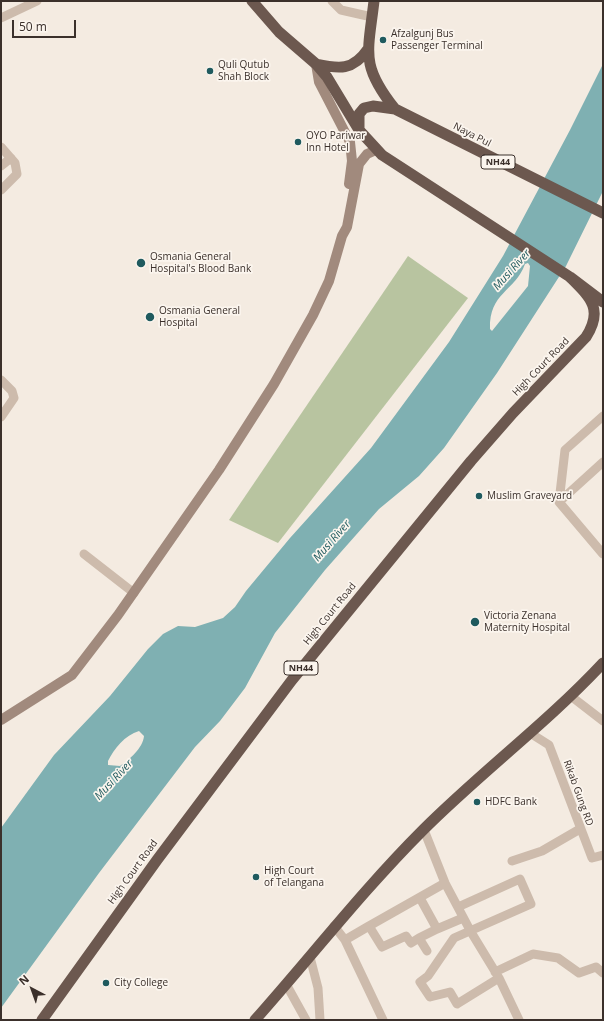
<!DOCTYPE html>
<html>
<head>
<meta charset="utf-8">
<style>
	body { margin:0 }
	#map { position:relative; width:604px; height:1021px; overflow:hidden; background:#f4ebe1; font-family:"Open Sans",sans-serif }
	canvas { display:block }
	.frame { position:absolute; inset:0; border:2px solid #3b302b; pointer-events:none }
	.north { position:absolute; left:12px; top:969px; width:40px; height:40px; -webkit-text-stroke:3px #fbf5ee; paint-order:stroke; rotate:319deg; font-size:11px; font-weight:700; line-height:16px; text-align:center; color:#3b302b }
	.north::after { content:''; display:block; margin:auto; width:14px; height:18px; background:#3b302b; clip-path:polygon(50% 0,100% 100%,50% 72%,0 100%) }
	.scale { position:absolute; left:12px; top:20px; width:64px; height:18px; box-sizing:border-box; border:2px solid #3b302b; border-top:0; padding-left:5px; font-size:12px; line-height:14px; white-space:nowrap; color:#3b302b; -webkit-text-stroke:3px #fbf5ee; paint-order:stroke }
</style>
</head>
<body>
<div id="map">
<canvas width="604" height="1021"></canvas>
<div class="frame"></div>
<div class="north">N</div>
<div class="scale">50 m</div>
</div>
<script>
const ctx = document.querySelector('canvas').getContext('2d');
ctx.lineJoin = 'round';
function fillPath(path, color) { ctx.fillStyle = color; ctx.fill(path, 'evenodd'); }
function stroke(path, color, width, dash) { ctx.strokeStyle = color; ctx.lineWidth = width; ctx.lineCap = dash ? 'butt' : 'round'; ctx.setLineDash(dash || []); ctx.stroke(path); }
function label(font, color, halo, rows, align = 'center') {
  ctx.font = font + ' "Open Sans",sans-serif'; ctx.lineWidth = 3.5; ctx.setLineDash([]); ctx.textBaseline = 'middle'; ctx.strokeStyle = halo; ctx.fillStyle = color; for (const [text, x, y, turn = 0] of rows) {
    ctx.save(); ctx.translate(x, y); ctx.rotate((+turn || 0) * Math.PI / 180); ctx.textAlign = isNaN(turn) ? turn : align; if (halo) ctx.strokeText(text, 0, 0); ctx.fillText(text, 0, 0); ctx.restore();
  }
}
fillPath(new Path2D(`
	M 408,256 L 468,298 L 278,543 L 229,520 Z`), '#b8c4a0');
fillPath(new Path2D(`
	M 603,64 L 603,191 L 566,266 L 497,373 L 444,448 L 419,476 L 379,509 L 325,570 L 275,633 L 245,688 L 220,721 L 195,747 L 99,873 L 1,1008 L 1,828 L 54,755 L 110,696 L 148,649 L 163,634 L 178,626 L 195,627 L 223,618 L 235,607 L 246,591 L 290,538 L 371,448 L 449,342 L 503,256 L 570,130 ZM 528,263 L 530,266 L 528,286 L 492,331 L 490,329 C 489,292 515,292 525,264 ZM 139,731 L 144,736 C 143,748 129,760 120,766 L 108,765 L 108,761 C 114,749 125,735 139,731 Z`), '#7fb0b2');
stroke(new Path2D(`
	M 332,1 L 341,10 L 372,17
	M 1,18 L 37,1
	M 1,147 L 15,163 L 17,174 L 1,190
	M 1,166 L 11,158
	M 1,380 L 12,391 L 14,398 L 1,417
	M 603,416 L 565,450 L 559,502 L 603,554
	M 559,502 L 603,462
	M 84,554 L 134,593
	M 572,697 L 603,721
	M 530,733 L 549,745 L 592,858 L 603,855
	M 424,830 L 445,883 L 471,932 L 499,978 L 519,1020
	M 512,861 L 542,851 L 580,829
	M 458,907 L 520,879 L 531,904 L 454,938 L 428,976 L 420,982 L 430,997 L 450,992 L 457,1004 L 499,978
	M 334,926 L 345,940 L 383,1020
	M 369,926 L 445,883
	M 437,929 L 463,918
	M 419,938 L 437,929 L 420,898
	M 345,940 L 369,926 L 382,947 L 406,936 L 411,943 L 419,938 L 427,951
	M 310,957 L 318,988 L 320,1020
	M 495,972 L 533,954 L 558,958 L 579,973 L 596,967 L 603,973
	M 286,984 L 306,1020`), '#cdbbac', 9);
stroke(new Path2D(`
	M 316,64 L 319,82 L 350,142 L 352,161 L 349,184
	M 1,720 L 72,675 L 118,615 L 219,470 L 274,384 L 313,315 L 329,281 L 342,236 L 347,227 L 359,164 L 367,154 L 376,150`), '#a18a7d', 10);
stroke(new Path2D(`
	M 252,1 L 279,32 L 316,64 L 327,77 L 359,130 L 382,155 L 570,277 L 603,302
	M 374,1 C 368,53 360,65 395,109
	M 316,64 C 339,69 353,71 368,49
	M 359,130 L 359,114 L 364,108 L 373,106 L 395,109 L 603,213
	M 42,1020 L 157,860 L 292,680 L 471,461 L 513,413 L 586,337 C 604,309 590,297 570,277
	M 255,1020 C 311,957 363,890 423,830 C 481,772 547,723 603,663`), '#6c584f', 11);
for (const [x, y, r, color] of [
	[383,40,4,"#1f5a5e"],
	[210,71,4,"#1f5a5e"],
	[298,142,4,"#1f5a5e"],
	[141,263,5,"#1f5a5e"],
	[150,317,5,"#1f5a5e"],
	[479,496,4,"#1f5a5e"],
	[475,622,5,"#1f5a5e"],
	[477,802,4,"#1f5a5e"],
	[256,877,4,"#1f5a5e"],
	[106,983,4,"#1f5a5e"]
]) { const dot = new Path2D(); dot.arc(x, y, r, 0, 2 * Math.PI); ctx.fillStyle = color; ctx.fill(dot); stroke(dot, '#fbf5ee', 1.5); }
for (const [x, y, w] of [
	[498,162,34],
	[301,668,34]
]) { const box = new Path2D(); box.roundRect(x - w / 2, y - 7, w, 14, 3); ctx.fillStyle = '#fbf5ee'; ctx.fill(box); stroke(box, '#3b302b', 1); }
label('bold 9px', '#3b302b', null, [
	["NH44",498,162],
	["NH44",301,668]
]);
label('10px', '#3b302b', '#fbf5ee', [
	["Afzalgunj Bus",391,34],
	["Passenger Terminal",391,46],
	["Quli Qutub",218,65],
	["Shah Block",218,77],
	["OYO Pariwar",306,136],
	["Inn Hotel",306,148],
	["Osmania General",150,257],
	["Hospital's Blood Bank",150,269],
	["Osmania General",159,311],
	["Hospital",159,323],
	["Muslim Graveyard",487,496],
	["Victoria Zenana",484,616],
	["Maternity Hospital",484,628],
	["HDFC Bank",485,802],
	["High Court",264,871],
	["of Telangana",264,883],
	["City College",114,983]
], 'left');
label('10px', '#3b302b', '#fbf5ee', [
	["Naya Pul",472,135,27],
	["High Court Road",541,367,-46],
	["High Court Road",330,614,-51],
	["Rikab Gung RD",578,793,70],
	["High Court Road",133,872,-54]
]);
label('italic 11px', '#1f5a5e', '#fbf5ee', [
	["Musi River",512,270,-48],
	["Musi River",332,541,-49],
	["Musi River",114,780,-47]
]);
</script>
</body>
</html>
